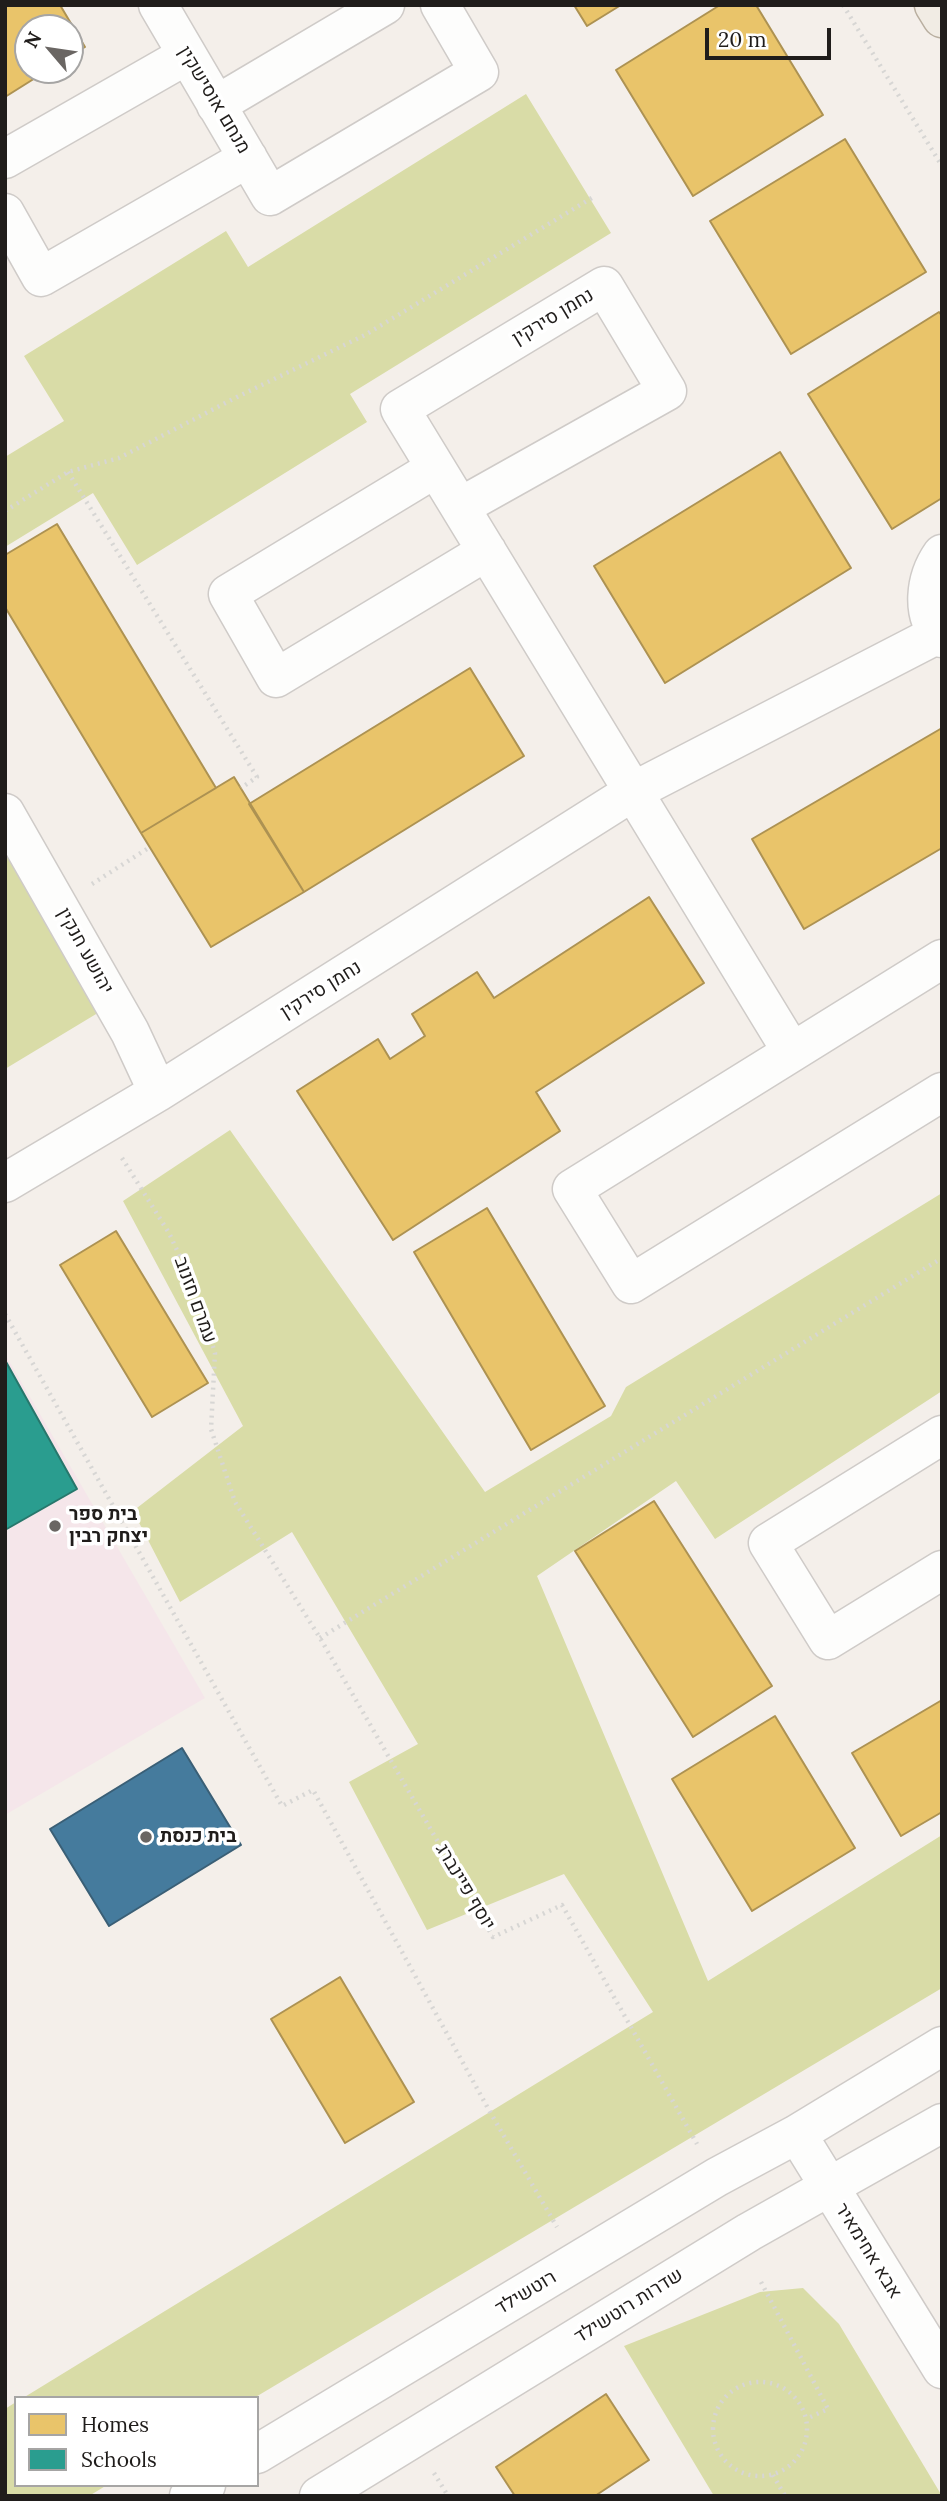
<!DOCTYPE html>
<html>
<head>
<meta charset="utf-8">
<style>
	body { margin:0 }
	#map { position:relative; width:947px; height:2501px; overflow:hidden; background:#f4efea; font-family:Lora,serif }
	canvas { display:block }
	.frame { position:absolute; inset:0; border:7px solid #201d1b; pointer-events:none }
	.legend { position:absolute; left:14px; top:2396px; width:245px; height:91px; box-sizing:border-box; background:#fff; border:2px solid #a6a5a4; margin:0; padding:9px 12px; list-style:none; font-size:21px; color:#201d1b }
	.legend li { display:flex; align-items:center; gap:14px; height:35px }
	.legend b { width:35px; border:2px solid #a6a5a4 }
	.north { position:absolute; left:14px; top:14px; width:70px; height:70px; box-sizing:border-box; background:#fff; border:2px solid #a6a5a4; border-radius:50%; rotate:299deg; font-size:19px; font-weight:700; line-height:28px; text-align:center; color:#201d1b }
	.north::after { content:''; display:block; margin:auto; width:24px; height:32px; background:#6a6663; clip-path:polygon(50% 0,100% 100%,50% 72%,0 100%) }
	.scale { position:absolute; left:705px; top:28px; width:126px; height:32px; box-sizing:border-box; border:4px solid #201d1b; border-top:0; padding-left:9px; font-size:21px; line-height:24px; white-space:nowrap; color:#201d1b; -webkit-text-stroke:5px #fff; paint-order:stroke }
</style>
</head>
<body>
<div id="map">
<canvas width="947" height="2501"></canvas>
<div class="frame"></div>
<ul class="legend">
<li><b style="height:19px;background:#e9c46a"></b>Homes</li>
<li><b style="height:19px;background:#2a9d8f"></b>Schools</li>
</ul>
<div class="north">N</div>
<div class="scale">20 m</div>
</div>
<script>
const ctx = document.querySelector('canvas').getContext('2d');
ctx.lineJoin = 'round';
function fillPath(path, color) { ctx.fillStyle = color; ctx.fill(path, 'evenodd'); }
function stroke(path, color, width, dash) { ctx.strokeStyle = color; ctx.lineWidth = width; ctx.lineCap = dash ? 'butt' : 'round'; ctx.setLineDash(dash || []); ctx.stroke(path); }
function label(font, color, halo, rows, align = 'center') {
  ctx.font = font + ' Lora,Heebo,serif'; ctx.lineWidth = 7; ctx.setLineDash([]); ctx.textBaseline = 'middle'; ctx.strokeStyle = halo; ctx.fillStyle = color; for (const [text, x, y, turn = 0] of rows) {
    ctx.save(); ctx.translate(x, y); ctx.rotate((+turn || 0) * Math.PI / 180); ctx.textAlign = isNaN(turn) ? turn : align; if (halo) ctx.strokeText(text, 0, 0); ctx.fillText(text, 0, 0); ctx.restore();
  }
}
fillPath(new Path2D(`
	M 5,1354 L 205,1698 L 5,1815 Z`), '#f5e6ea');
fillPath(new Path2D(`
	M 526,94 L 611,233 L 350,394 L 367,422 L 137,565 L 93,493 L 5,547 L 5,457 L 64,421 L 24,356 L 226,231 L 248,267 Z
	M 5,822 L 116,1002 L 5,1069 Z
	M 230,1130 L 485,1492 L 611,1416 L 626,1387 L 942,1193 L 942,1391 L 715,1539 L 676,1481 L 537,1576 L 708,1981 L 942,1835 L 942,1988 L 254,2398 L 23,2398 L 653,2012 L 564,1874 L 427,1930 L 349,1782 L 418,1744 L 292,1532 L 180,1602 L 133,1511 L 243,1426 L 123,1201 Z
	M 803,2288 L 839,2324 L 942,2496 L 714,2496 L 624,2346 L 760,2292 Z
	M 16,2402 L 16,2485 L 107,2485 L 89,2496 L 5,2496 L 5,2409 Z`), '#d9dca7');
const homes = new Path2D(`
	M 5,5 L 60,5 L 85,47 L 70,56 L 70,28 L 28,28 L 28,70 L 48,70 L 5,97 Z
	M 574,5 L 621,5 L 587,26 Z
	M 720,5 L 756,5 L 823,115 L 693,196 L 616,70 Z
	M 845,139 L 926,272 L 791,354 L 710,221 Z
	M 939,312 L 942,316 L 942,498 L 892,529 L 808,394 Z
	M 780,452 L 851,568 L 665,683 L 594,566 Z
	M 57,524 L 216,788 L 141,833 L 5,607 L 5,555 Z
	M 470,668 L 524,756 L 304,892 L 249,804 Z
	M 942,728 L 942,848 L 804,929 L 752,839 Z
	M 234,777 L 304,892 L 211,947 L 141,833 Z
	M 649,897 L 704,983 L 536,1092 L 560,1131 L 393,1240 L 297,1091 L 378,1039 L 390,1059 L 425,1036 L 412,1014 L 477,972 L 494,998 Z
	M 487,1208 L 605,1406 L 531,1450 L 414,1252 Z
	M 116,1231 L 208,1383 L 152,1417 L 60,1265 Z
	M 654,1501 L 772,1686 L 693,1737 L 575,1551 Z
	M 942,1700 L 942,1812 L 901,1836 L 852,1753 Z
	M 775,1716 L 855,1848 L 752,1911 L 672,1779 Z
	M 340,1977 L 414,2102 L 345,2143 L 271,2019 Z
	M 606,2394 L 649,2460 L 595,2496 L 515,2496 L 496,2467 Z`);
fillPath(homes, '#e9c46a');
stroke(homes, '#ad9252', 2);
const schools = new Path2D(`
	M 5,1360 L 77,1489 L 5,1530 Z`);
fillPath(schools, '#2a9d8f');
stroke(schools, '#27776c', 2);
const public = new Path2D(`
	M 182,1748 L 241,1845 L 109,1926 L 50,1829 Z`);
fillPath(public, '#457b9d');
stroke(public, '#3a5f76', 2);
const minor = new Path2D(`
	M 158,5 L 270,196 L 479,72 L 440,5
	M 216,105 L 385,5
	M 5,159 L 187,55
	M 5,213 L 41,277 L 248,158
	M 436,468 L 228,594 L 276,678 L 487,551
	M 460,507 L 667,391 L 604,286 L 400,409 L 792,1052
	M 942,554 C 925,578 920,615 942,638
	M 5,813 L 130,1032 L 158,1092
	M 942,959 L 572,1189 L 631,1284 L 942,1092
	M 5,1183 L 158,1092 L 634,791 L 938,634
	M 942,1435 L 768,1543 L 828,1640 L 942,1570
	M 797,2134 L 942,2369
	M 257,2454 L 717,2177 L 797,2134 L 942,2046
	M 189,2496 L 206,2485
	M 319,2496 L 749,2232 L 942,2123`);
const major = new Path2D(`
	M 934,5 L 942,18`);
stroke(minor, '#cfcbc8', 41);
stroke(major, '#b9afa0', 41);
stroke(new Path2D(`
	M 843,5 L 942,166
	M 68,472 L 257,777 L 241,788
	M 5,511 L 68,472 L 119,458 L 237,397 L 365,335 L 595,196
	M 92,884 L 150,847
	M 122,1158 L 169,1233 L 196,1291 L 215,1353 L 211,1429 L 235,1502 L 320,1638 L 493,1937 L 562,1905 L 697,2144
	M 5,1314 L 282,1806 L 313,1790 L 490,2112 L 557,2227
	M 320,1638 L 942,1258
	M 761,2282 L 828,2409 L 806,2419
	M713 2429a47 47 0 1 1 94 0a47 47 0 1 1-94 0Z
	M 434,2473 L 448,2496
	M 773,2475 L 785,2496`), '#d7d6d4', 4.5, [2, 5]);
stroke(minor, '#fdfdfc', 38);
stroke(major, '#f1ece4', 38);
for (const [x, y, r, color] of [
	[55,1526,7,"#6a6663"],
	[146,1837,7,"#6a6663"]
]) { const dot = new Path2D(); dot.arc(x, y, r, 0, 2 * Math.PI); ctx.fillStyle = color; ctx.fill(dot); stroke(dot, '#fff', 2.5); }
label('19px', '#201d1b', '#fff', [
	["מנחם אוסישקין",214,100,59],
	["נחמן סירקין",553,317,-31],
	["יהושע חנקין",85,951,61],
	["נחמן סירקין",321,990,-32],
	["עמרם חזנוב",195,1300,70],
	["יוסף פיינברג",465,1887,59],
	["אבא אחימאיר",868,2251,58],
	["רוטשילד",526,2293,-31],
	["שדרות רוטשילד",629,2306,-32]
]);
label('bold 19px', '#201d1b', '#fff', [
	["בית ספר",69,1515],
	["יצחק רבין",69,1537],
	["בית כנסת",160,1837]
], 'left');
</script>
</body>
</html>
